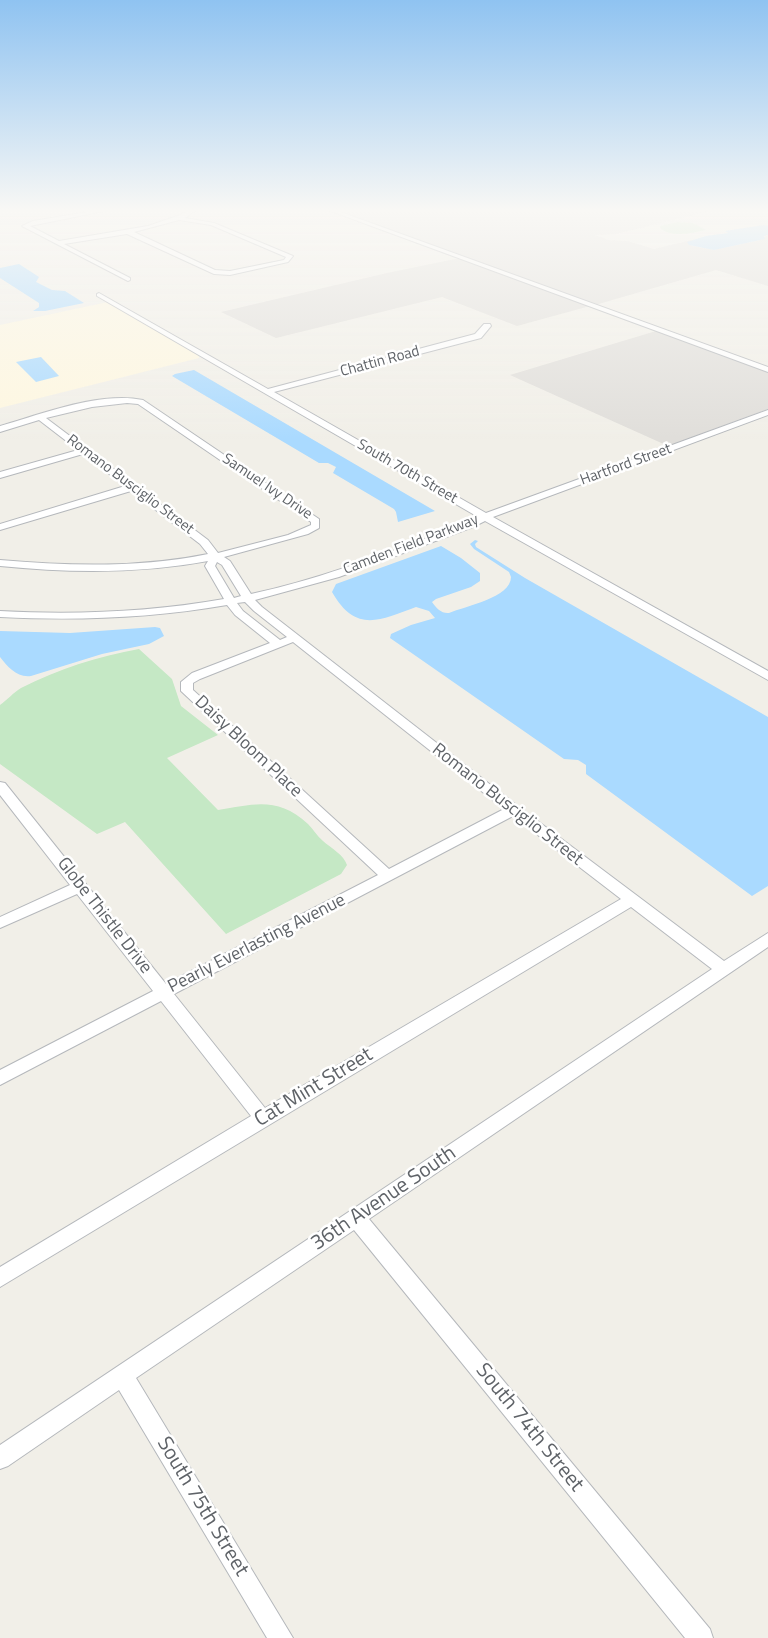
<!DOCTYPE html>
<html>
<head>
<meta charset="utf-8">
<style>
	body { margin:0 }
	canvas { display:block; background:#f1efe8 }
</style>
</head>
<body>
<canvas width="768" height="1638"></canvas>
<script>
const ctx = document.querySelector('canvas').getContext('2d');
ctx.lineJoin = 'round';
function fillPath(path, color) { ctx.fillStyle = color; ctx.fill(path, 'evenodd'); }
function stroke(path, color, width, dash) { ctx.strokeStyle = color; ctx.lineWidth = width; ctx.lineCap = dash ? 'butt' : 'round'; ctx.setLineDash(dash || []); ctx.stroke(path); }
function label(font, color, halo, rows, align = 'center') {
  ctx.font = font + ' "Titillium Web",sans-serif'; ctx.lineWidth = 5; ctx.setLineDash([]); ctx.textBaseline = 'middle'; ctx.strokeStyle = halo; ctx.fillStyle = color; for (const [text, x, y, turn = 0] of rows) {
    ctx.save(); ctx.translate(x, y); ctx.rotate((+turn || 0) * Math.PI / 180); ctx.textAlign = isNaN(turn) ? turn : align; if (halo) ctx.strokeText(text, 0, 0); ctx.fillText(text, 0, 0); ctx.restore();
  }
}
fillPath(new Path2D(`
	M 108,302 L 198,353 L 199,358 L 0,408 L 0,325 Z`), '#fef7e0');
fillPath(new Path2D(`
	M 334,210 L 700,210 L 707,212 L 616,234 L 595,235 L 609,240 L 627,241 L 654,249 L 696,239 L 688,242 L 692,246 L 714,250 L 760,240 L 768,235 L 768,286 L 716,270 L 595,305 Z
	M 460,258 L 590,306 L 517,326 L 442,297 L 276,338 L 221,312 L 387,273 Z
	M 656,331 L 768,372 L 768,409 L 668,446 L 510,375 Z`), '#e0deda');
fillPath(new Path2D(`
	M 677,222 L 693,223 L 706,230 C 691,233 674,238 661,229 L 660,226 Z
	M 139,649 L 172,679 L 181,706 L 218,735 L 167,758 L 218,810 C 254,804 278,796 308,824 C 313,829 317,836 323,841 C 331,848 344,855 347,865 L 341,874 L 226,934 L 125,822 L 97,834 L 0,764 L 0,705 C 7,700 14,692 21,688 C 58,669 99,656 139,649 Z`), '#c5e8c5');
fillPath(new Path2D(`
	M 764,225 L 768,226 L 768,235 L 764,236 L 765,239 L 714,250 L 689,245 L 687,242 L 706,236 L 728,233 L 725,231 Z
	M 19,264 L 39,277 L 36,282 L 52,290 L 65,291 L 84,303 L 45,311 L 33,311 L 39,307 L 39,303 L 0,278 L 0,268 Z
	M 41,357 L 59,376 L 36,382 L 16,362 Z
	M 194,370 L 435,511 L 398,522 L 396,512 L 394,509 L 333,473 L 336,467 L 328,463 L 319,463 L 172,376 L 175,374 Z
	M 475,540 L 478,541 L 475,544 L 476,547 L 525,578 L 768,717 L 768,886 L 752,896 L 586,774 L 586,765 L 578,760 L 564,759 L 390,638 L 391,634 L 411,625 L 435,618 L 429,611 L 416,607 C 380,620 356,634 332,592 L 336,584 L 441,546 L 461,558 L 480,573 L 480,581 L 471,587 L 436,599 L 432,602 C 436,608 442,614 449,613 C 465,606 511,598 511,577 L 509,572 L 474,549 L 470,544 Z
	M 155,627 L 160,628 L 164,636 L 149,644 L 102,654 L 31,676 C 17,678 8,667 0,657 L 0,631 L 70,633 Z`), '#aadaff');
const minor = new Path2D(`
	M 99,210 L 109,210 L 30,226 L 59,241 L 148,226 L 180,215 L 190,210 L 196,210 L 185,218 L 214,223 L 293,256 L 288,262 L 230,275 L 214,274 L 127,234 L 64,244 L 130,278 L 130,280 L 128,281 L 22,226 L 33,221 ZM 179,220 L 211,225 L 286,257 L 284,260 L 230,271 L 215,270 L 134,232 Z
	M 328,210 L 335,210 L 768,367 L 768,372 Z
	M 99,293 L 268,389 L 475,334 L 484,324 L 490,324 L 491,326 L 481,338 L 274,392 L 486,513 L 768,410 L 768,415 L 493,517 L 768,671 L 768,680 L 485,521 L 473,527 L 339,577 L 255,600 L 262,607 L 519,807 L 724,961 L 768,933 L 768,947 L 369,1219 L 710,1629 L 713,1638 L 685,1638 L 354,1230 L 136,1378 L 293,1638 L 267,1638 L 119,1390 L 8,1466 L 0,1469 L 0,1445 L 712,969 L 631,907 L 0,1287 L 0,1267 L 251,1116 L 161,1001 L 0,1085 L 0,1070 L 153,991 L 77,894 L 0,928 L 0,917 L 70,885 L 0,795 L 0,782 L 5,783 L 166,984 L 378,875 L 181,691 L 181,682 L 192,673 L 270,643 L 235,615 L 227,605 C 152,618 77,621 0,617 L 0,611 C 75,615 150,612 224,599 L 205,566 L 208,561 C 139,574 69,573 0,566 L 0,560 C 69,566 140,568 208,554 L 200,544 L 131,491 L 0,530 L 0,524 L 125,486 L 83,454 L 0,478 L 0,472 L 78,450 L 39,420 L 0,432 L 0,426 C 42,414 100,391 143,400 L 319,519 L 319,528 L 308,534 L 224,557 L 230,561 L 251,594 C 325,578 395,550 467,523 L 478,517 L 97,296 L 97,294 ZM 127,403 L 138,404 L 311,522 L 311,525 L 288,535 L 218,553 L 208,540 L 46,418 L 92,407 ZM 217,562 L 222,565 L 241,596 L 234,598 L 215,566 ZM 245,602 L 254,611 L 287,637 L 280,640 L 243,611 L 237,603 ZM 293,642 L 504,809 L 389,869 L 193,690 L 193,683 L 200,679 ZM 513,816 L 621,899 L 265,1108 L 174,994 Z`);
stroke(minor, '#b5b8bc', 2);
fillPath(minor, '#fff');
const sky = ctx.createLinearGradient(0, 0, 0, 439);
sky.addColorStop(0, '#8fc3f1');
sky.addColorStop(0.48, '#f9f8f5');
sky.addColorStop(1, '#f9f8f500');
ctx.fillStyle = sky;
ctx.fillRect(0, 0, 768, 439);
label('15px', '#5f6368', '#fff', [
	["Chattin Road",380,362,-15],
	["Hartford Street",626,465,-20],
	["South 70th Street",407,472,30],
	["Romano Busciglio Street",130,485,37],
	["Samuel Ivy Drive",267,487,34],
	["Camden Field Parkway",411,545,-21]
]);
label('18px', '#5f6368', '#fff', [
	["Daisy Bloom Place",248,747,43],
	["Romano Busciglio Street",507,805,38],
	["Globe Thistle Drive",104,916,52],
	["Pearly Everlasting Avenue",257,944,-27]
]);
label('21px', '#5f6368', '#fff', [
	["Cat Mint Street",314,1088,-31],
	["36th Avenue South",384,1199,-34],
	["South 74th Street",529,1428,51],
	["South 75th Street",202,1507,59]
]);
</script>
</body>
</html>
